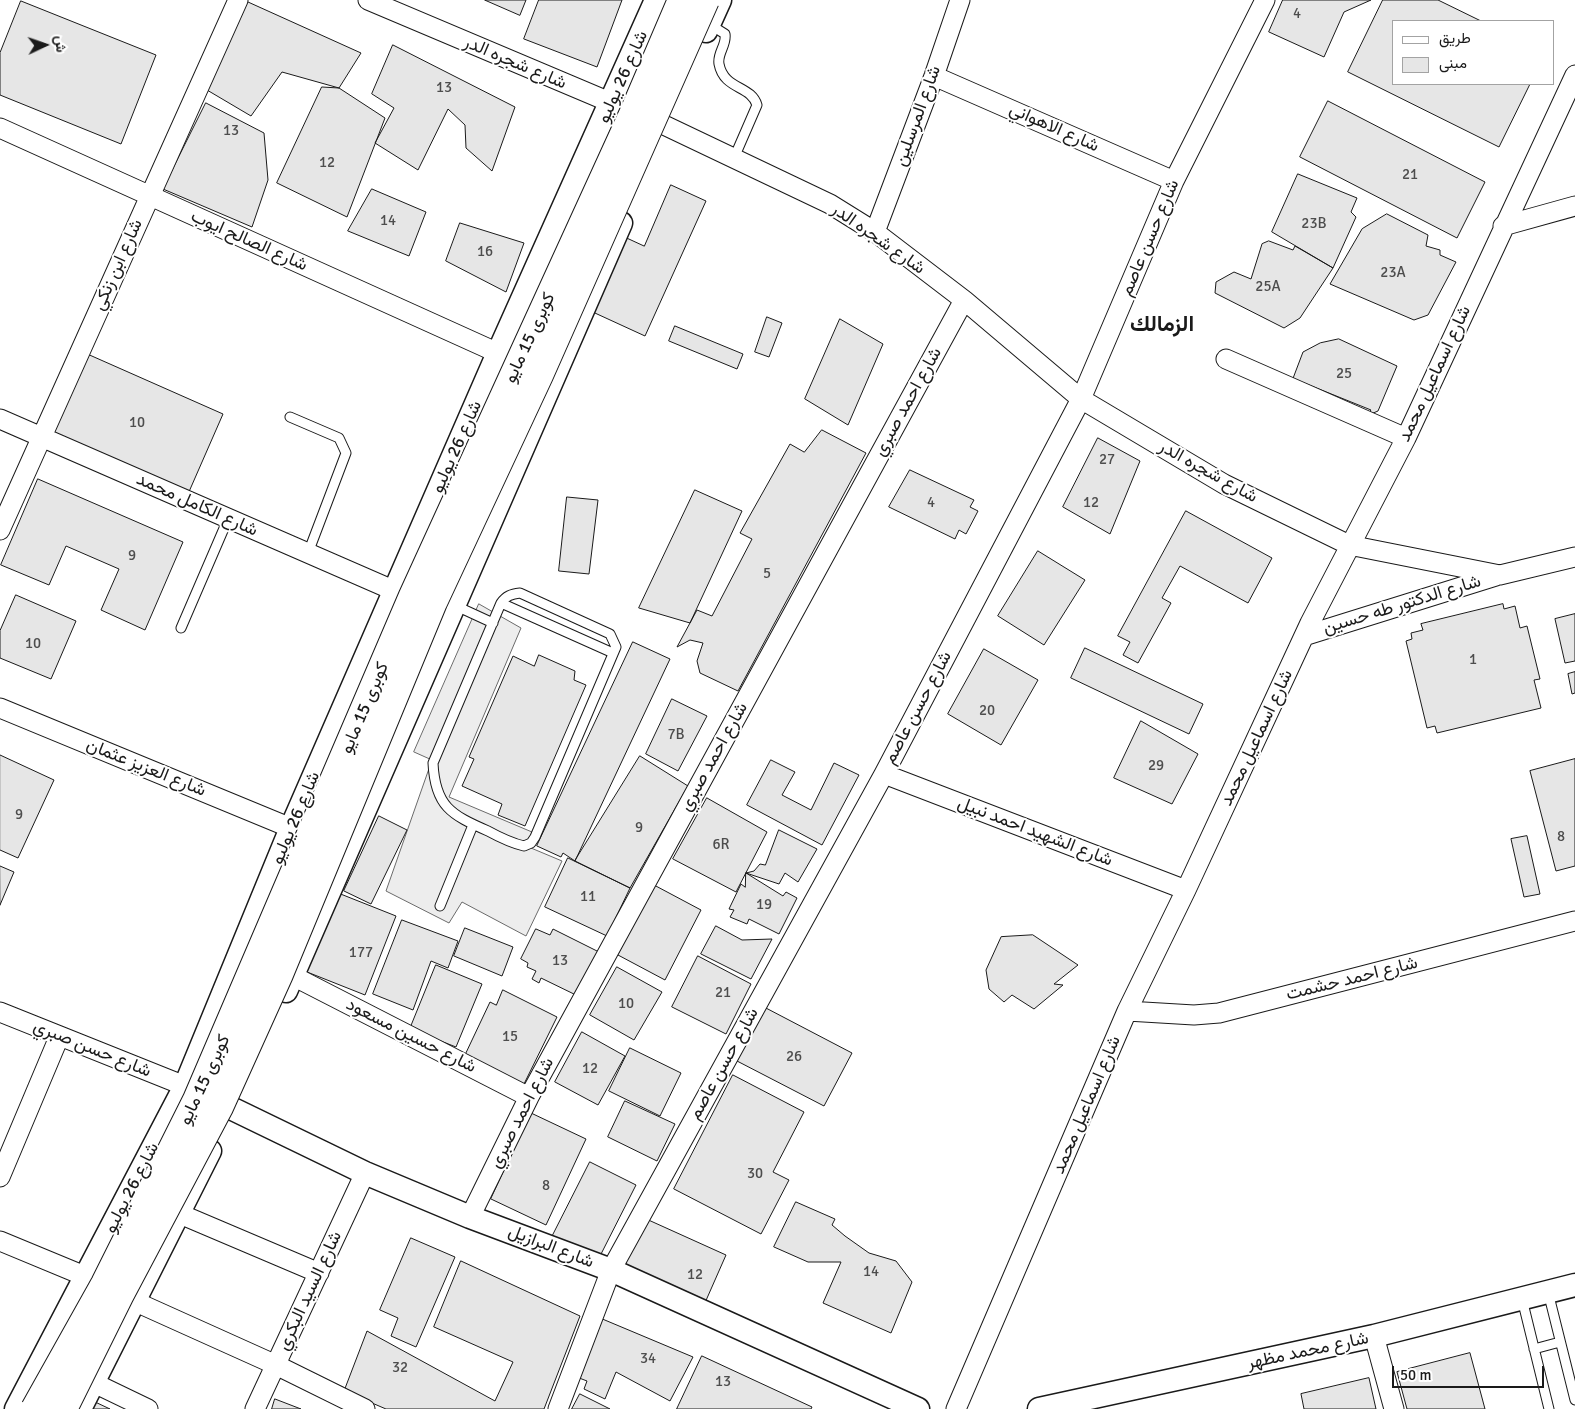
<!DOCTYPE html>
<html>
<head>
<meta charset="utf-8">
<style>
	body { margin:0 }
	#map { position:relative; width:1575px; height:1409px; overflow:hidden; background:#fff; font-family:Signika,Vazirmatn,sans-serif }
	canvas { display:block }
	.legend { position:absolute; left:1392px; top:20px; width:162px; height:65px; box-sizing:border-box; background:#fff; border:1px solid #a3a3a3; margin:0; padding:6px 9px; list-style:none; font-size:15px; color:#1a1a1a }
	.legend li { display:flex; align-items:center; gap:10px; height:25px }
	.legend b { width:25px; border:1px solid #a3a3a3 }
	.north { position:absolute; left:20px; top:20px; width:50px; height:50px; -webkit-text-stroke:4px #fff; paint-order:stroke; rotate:87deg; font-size:14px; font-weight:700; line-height:20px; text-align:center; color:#1a1a1a }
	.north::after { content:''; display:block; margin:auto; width:18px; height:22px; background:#1a1a1a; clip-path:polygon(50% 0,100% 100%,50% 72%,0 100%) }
	.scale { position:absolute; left:1392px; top:1366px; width:152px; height:22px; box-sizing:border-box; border:2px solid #1a1a1a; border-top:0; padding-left:6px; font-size:15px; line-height:18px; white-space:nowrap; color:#1a1a1a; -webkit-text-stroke:4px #fff; paint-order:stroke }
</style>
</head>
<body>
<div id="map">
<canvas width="1575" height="1409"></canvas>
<ul class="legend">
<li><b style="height:6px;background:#fff"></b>طريق</li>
<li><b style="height:14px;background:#e6e6e6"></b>مبنى</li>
</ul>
<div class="north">ش</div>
<div class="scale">50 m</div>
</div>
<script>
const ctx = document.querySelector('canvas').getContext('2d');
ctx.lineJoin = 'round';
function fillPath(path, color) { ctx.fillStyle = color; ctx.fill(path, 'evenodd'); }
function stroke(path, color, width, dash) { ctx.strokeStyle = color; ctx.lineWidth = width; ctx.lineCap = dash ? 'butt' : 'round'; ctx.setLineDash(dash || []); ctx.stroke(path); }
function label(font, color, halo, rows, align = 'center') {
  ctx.font = font + ' Signika,Vazirmatn,sans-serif'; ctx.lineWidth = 4; ctx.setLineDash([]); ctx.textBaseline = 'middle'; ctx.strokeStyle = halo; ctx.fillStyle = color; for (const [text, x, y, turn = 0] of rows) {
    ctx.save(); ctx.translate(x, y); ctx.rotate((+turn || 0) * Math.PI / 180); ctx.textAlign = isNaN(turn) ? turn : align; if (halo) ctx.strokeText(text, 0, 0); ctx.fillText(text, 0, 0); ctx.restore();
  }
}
const built = new Path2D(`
	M 479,604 L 521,628 L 449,797 L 532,832 L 531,848 L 562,861 L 526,936 L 462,902 L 449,923 L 386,891 L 432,760 L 414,752 Z`);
fillPath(built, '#ededed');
stroke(built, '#6a6a6a', 1);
const building = new Path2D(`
	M 485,0 L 526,0 L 520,15 Z
	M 539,0 L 622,0 L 597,67 L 524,39 Z
	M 1283,0 L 1371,0 L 1344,12 L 1324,57 L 1269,32 Z
	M 1383,0 L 1438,0 L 1481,21 L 1394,21 L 1394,84 L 1530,84 L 1499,147 L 1348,72 Z
	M 21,1 L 156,55 L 121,144 L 0,95 L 0,53 Z
	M 248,2 L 361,53 L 339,88 L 282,72 L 251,116 L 207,90 Z
	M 393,45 L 515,107 L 492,171 L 466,148 L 465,125 L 448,109 L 418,170 L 375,143 L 394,108 L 372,94 Z
	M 322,87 L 339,88 L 385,118 L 347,217 L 277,183 Z
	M 1328,101 L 1485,182 L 1457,238 L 1300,157 Z
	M 206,103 L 264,133 L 268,180 L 252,227 L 163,189 Z
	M 1298,174 L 1357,198 L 1351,212 L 1356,217 L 1333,268 L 1272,232 Z
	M 671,185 L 706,201 L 645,336 L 584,308 L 618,234 L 644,246 Z
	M 372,189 L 426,212 L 409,256 L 348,231 Z
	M 1387,214 L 1428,235 L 1426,246 L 1440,250 L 1440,255 L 1456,262 L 1428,315 L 1414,320 L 1330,284 L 1362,229 Z
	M 460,223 L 524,243 L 506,292 L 446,261 Z
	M 1269,241 L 1293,250 L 1295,246 L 1333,268 L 1300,318 L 1284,328 L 1215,293 L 1216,282 L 1234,272 L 1251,279 L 1262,244 Z
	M 767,317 L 782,323 L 769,357 L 755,352 Z
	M 840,319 L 883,344 L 848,425 L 805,399 Z
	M 675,326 L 743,354 L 737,369 L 669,341 Z
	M 1339,339 L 1397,366 L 1378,411 L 1366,416 L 1371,410 L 1304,383 L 1297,385 L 1292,381 L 1303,352 L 1320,343 Z
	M 85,353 L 223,414 L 188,494 L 50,433 Z
	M 822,430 L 866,453 L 738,691 L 700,673 L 697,661 L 703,643 L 690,640 L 677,647 L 697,610 L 712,616 L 752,539 L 740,533 L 790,444 L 804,452 Z
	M 1098,438 L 1140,461 L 1110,534 L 1063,507 Z
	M 910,470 L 974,500 L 970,507 L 978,511 L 966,534 L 959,530 L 955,539 L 889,507 Z
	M 38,479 L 183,542 L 145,630 L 101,610 L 119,569 L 66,546 L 49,585 L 1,565 Z
	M 695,490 L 742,511 L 690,623 L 639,608 Z
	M 567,497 L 598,500 L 589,574 L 559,571 Z
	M 1186,511 L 1272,558 L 1248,603 L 1180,566 L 1162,598 L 1171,603 L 1138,663 L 1123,655 L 1130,642 L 1118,636 Z
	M 1038,551 L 1085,580 L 1044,645 L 998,616 Z
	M 16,595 L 76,621 L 51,679 L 0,658 L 0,631 Z
	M 1503,604 L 1504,609 L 1515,606 L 1520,628 L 1527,626 L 1540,679 L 1534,680 L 1541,708 L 1437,733 L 1435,726 L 1427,728 L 1406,641 L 1412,639 L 1411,633 L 1423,630 L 1421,624 Z
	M 1575,614 L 1575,661 L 1565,663 L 1555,619 Z
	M 633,642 L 670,659 L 575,861 L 563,853 L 561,857 L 537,846 Z
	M 1085,648 L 1203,704 L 1189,734 L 1071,678 Z
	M 984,649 L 1038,680 L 1001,745 L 948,714 Z
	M 539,655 L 575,671 L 574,680 L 586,685 L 525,826 L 498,815 L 502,804 L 462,786 L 474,759 L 469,757 L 513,656 L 534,666 Z
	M 1575,672 L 1575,693 L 1572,694 L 1568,674 Z
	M 672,699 L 707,716 L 678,771 L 646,754 Z
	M 1141,721 L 1198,754 L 1172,804 L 1114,778 Z
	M 0,755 L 54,780 L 18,858 L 0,850 Z
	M 640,756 L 688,786 L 630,888 L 575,861 Z
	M 1575,759 L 1575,866 L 1556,871 L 1530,771 Z
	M 771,760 L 795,772 L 782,795 L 811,810 L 834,763 L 859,775 L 822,845 L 747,805 Z
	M 707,798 L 767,832 L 736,892 L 673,859 Z
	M 379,816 L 407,830 L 371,904 L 344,891 Z
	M 779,830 L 817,849 L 798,882 L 785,873 L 779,884 L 746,873 L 754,871 L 760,864 L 765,865 Z
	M 1527,836 L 1540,894 L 1524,897 L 1511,839 Z
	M 568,858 L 630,888 L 607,936 L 545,907 Z
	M 0,866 L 14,872 L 0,905 Z
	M 746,873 L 783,896 L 786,892 L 797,898 L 779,934 L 749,919 L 747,924 L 730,917 L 734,910 L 729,909 L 741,884 L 745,887 Z
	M 654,885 L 701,910 L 665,980 L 618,955 Z
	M 333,891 L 396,916 L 365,995 L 302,970 Z
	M 402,920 L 458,941 L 448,968 L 431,961 L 413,1010 L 373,994 Z
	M 716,926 L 742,940 L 772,939 L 751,979 L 701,954 Z
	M 465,928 L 513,947 L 502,976 L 454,956 Z
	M 536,929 L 550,935 L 553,929 L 599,952 L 578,996 L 541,978 L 539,983 L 532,979 L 536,971 L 527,967 L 528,963 L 521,959 Z
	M 1033,935 L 1078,965 L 1054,984 L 1063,985 L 1034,1009 L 1012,995 L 1004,1002 L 989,989 L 986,970 L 1001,937 Z
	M 698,956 L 751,984 L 726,1034 L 672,1007 Z
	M 436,965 L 482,984 L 456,1047 L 410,1029 Z
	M 617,967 L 662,992 L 634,1040 L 590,1015 Z
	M 503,990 L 557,1017 L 523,1086 L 464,1057 L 490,1002 L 496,1005 Z
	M 764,1007 L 852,1053 L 824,1106 L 737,1061 Z
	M 582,1032 L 625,1056 L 598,1105 L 555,1082 Z
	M 630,1048 L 681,1073 L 660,1116 L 609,1091 Z
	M 733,1075 L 804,1112 L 773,1172 L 789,1180 L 761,1234 L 674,1189 Z
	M 625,1101 L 675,1124 L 657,1161 L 608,1137 Z
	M 531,1113 L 586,1139 L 546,1225 L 491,1199 Z
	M 590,1162 L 636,1185 L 598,1260 L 552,1237 Z
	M 796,1202 L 835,1219 L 832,1225 L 845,1236 L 869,1253 L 896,1261 L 912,1282 L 891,1333 L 823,1303 L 841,1262 L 808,1262 L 774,1247 Z
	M 644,1218 L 726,1255 L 704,1305 L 622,1267 Z
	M 411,1238 L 455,1257 L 416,1347 L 391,1336 L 398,1318 L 380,1310 Z
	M 461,1261 L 580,1316 L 544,1409 L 386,1409 L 344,1391 L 367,1331 L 495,1401 L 513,1362 L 434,1327 Z
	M 600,1318 L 693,1357 L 670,1401 L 616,1372 L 605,1399 L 584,1389 L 587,1381 L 574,1376 Z
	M 1470,1353 L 1485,1409 L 1407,1409 L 1397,1372 Z
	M 702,1356 L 812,1407 L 811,1409 L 677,1409 Z
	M 1369,1378 L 1376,1409 L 1304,1409 L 1301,1394 Z
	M 580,1394 L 610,1409 L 572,1409 Z
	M 275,1399 L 301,1409 L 272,1409 Z
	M 93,1401 L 110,1409 L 89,1409 Z`);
fillPath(building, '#e6e6e6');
stroke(building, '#1a1a1a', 1);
const service = new Path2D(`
	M 709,24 L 725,34 C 727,45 717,53 719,64 C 724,90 751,85 757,105 L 734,158
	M 290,417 L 339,438 L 346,453 L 308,553
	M 520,593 L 610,634 L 616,647 L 535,837 L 531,843 L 524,846 C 511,843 499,837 488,831 C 451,815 435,806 433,763 L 501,603 C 506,596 511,594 520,593 Z
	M 501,603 L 613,653
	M 454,605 L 493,623
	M 181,628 L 228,519
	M 440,906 L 473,825
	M 1548,1292 L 1575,1400
	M 1522,1299 L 1549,1409
	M 1534,1349 L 1560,1342`);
const minor = new Path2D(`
	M 368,0 L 664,125 L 830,204 L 875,232 L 964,300 L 1081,399 L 1224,484 L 1349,545 L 1500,575 L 1575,557
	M 934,76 L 1174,181
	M 0,128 L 498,353
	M 1503,226 L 1575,206
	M 875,232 L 934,76 L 960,0
	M 1226,359 L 1406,438
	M 0,419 L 395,591
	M 0,530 L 238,0
	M 1304,636 L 1496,576
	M 0,708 L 291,828
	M 884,774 L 1186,890
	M 293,976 L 529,1097
	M 1127,1011 L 1194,1015 L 1219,1013 L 1575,921
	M 0,1012 L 185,1086
	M 0,1177 L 59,1037
	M 180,1214 L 319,1273
	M 470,1217 L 529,1097 L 964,300
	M 0,1241 L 87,1277
	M 136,1302 L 276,1365 L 365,1409
	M 1374,1336 L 1394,1409
	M 94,1383 L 148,1409
	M 255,1409 L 365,1173
	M 558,1409 L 611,1270 L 884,774 L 1081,399 L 1174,181 L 1265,0
	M 956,1409 L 1127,1011 L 1186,890 L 1310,623 L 1406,438 L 1575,75`);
const tertiary = new Path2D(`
	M 706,31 L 720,0
	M 286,991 L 621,223
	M 206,1096 L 365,1173 L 470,1217 L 611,1270 L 918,1409
	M 16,1409 L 185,1086 L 291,828 L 498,353 L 656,0
	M 80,1409 L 210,1151
	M 1039,1409 L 1374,1336 L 1575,1285`);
stroke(service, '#1a1a1a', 11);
stroke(minor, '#1a1a1a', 21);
stroke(tertiary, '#1a1a1a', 25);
stroke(service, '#fff', 9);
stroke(minor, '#fff', 19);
stroke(tertiary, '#fff', 22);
const motorwayBridge = new Path2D(`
	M 35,1409 L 105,1284 L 197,1100 L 413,596 L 635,110 L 682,0
	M 63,1409 L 119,1296 L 219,1107 L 279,974 L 433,602 L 539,375 L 705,0`);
stroke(motorwayBridge, '#1a1a1a', 30, []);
stroke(motorwayBridge, '#fff', 28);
label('15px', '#4d4d4d', null, [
	["4",1297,14],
	["13",444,88],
	["13",231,131],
	["12",327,163],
	["21",1410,175],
	["14",388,221],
	["23B",1314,224],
	["16",485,252],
	["23A",1393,273],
	["25A",1268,287],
	["25",1344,374],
	["10",137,423],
	["27",1107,460],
	["4",931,503],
	["12",1091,503],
	["9",132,556],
	["5",767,574],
	["10",33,644],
	["1",1473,660],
	["20",987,711],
	["7B",676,735],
	["29",1156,766],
	["9",19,815],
	["9",639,828],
	["8",1561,837],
	["6R",721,845],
	["11",588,897],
	["19",764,905],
	["177",361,953],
	["13",560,961],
	["21",723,993],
	["10",626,1004],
	["15",510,1037],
	["26",794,1057],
	["12",590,1069],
	["30",755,1174],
	["8",546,1186],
	["14",871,1272],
	["12",695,1275],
	["34",648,1359],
	["32",400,1368],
	["13",723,1382]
]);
label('18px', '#1a1a1a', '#fff', [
	["شارع شجره الدر",515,63,23],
	["شارع 26 يوليو",623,77,-66],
	["شارع المرسلين",918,116,-70],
	["شارع الاهواني",1054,128,24],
	["شارع حسن عاصم",1150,238,-67],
	["شارع شجره الدر",878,239,35],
	["شارع الصالح ايوب",249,241,24],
	["شارع ابن زنكي",118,265,-66],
	["كوبرى 15 مايو",530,338,-65],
	["شارع اسماعيل محمد",1435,374,-65],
	["شارع احمد صبري",908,402,-61],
	["شارع 26 يوليو",457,447,-66],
	["شارع شجره الدر",1208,472,29],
	["شارع الكامل محمد",197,505,24],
	["شارع الدكتور طه حسين",1402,605,-17],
	["كوبرى 15 مايو",365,708,-67],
	["شارع حسن عاصم",918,708,-62],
	["شارع اسماعيل محمد",1257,738,-65],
	["شارع احمد صبري",714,757,-61],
	["شارع العزيز عثمان",146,768,22],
	["شارع 26 يوليو",296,818,-67],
	["شارع الشهيد احمد نبيل",1035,832,21],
	["شارع احمد حشمت",1352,979,-14],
	["شارع حسين مسعود",411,1036,27],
	["شارع حسن صبري",92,1049,22],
	["شارع حسن عاصم",724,1064,-61],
	["كوبرى 15 مايو",205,1080,-65],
	["شارع اسماعيل محمد",1087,1105,-67],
	["شارع احمد صبري",522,1113,-63],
	["شارع 26 يوليو",132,1188,-63],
	["شارع البرازيل",551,1247,21],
	["شارع السيد البكري",310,1291,-65],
	["شارع محمد مظهر",1308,1351,-12]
]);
label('bold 22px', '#1a1a1a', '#fff', [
	["الزمالك",1162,325]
]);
</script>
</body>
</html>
